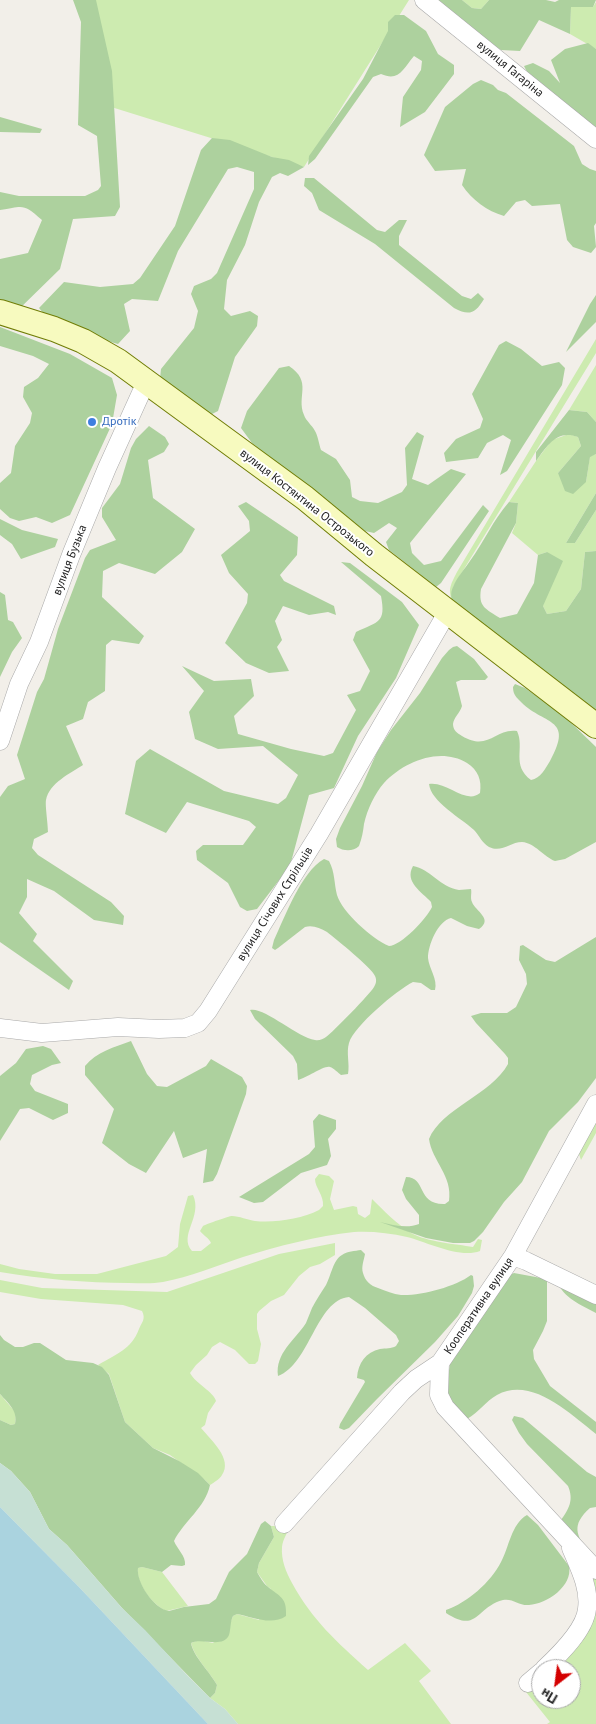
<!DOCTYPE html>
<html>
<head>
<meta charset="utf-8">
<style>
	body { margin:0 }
	#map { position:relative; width:596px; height:1724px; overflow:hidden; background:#f2efe9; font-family:"PT Sans",sans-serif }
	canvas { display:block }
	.north { position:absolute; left:531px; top:1659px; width:50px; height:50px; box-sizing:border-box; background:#fff; border:1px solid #a7a7a7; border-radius:50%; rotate:210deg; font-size:14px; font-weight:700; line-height:20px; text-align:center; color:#222 }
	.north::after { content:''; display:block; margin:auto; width:18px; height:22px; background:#d40000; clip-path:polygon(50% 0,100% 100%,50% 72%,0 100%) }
</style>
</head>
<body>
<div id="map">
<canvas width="596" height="1724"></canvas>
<div class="north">Пн</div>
</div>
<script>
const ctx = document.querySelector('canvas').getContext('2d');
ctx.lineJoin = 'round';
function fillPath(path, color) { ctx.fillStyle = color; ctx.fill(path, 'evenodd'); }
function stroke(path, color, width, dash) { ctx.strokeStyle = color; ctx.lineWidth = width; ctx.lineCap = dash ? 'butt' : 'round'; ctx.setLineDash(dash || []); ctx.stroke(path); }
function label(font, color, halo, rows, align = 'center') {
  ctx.font = font + ' "PT Sans",sans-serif'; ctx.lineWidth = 4; ctx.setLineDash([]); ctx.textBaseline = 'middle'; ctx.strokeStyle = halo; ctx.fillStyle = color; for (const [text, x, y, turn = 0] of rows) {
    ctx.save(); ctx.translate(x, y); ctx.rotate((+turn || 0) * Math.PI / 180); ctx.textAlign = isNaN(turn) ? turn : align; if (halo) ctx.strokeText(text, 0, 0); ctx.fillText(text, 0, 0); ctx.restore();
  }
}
fillPath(new Path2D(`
	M 88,0 L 409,0 L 304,167 L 108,106 Z
	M 462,0 L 489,0 L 481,9 L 472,8 Z
	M 596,2 L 596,49 L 570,34 L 571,7 L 593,7 Z
	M 596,339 L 596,353 L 453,587 L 454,605 C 447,590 450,586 457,572 Z
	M 596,365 L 596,422 L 587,412 L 569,410 Z
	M 569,434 L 578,437 L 581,446 L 558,473 L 586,482 L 590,456 L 596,454 L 596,493 L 566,543 L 575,543 L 596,510 L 596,551 L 585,552 L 581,589 L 566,611 L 547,614 L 543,606 L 547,552 L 538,555 L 512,533 L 516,523 L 518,503 L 509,502 L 536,461 L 552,440 Z
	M 596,1116 L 596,1133 L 581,1160 L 578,1151 Z
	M 319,1174 L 329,1176 L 334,1181 L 330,1199 L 334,1210 L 353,1206 L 357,1207 L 358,1214 L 365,1218 L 370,1214 L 372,1199 C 384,1211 397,1224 411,1233 C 427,1242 456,1244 473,1247 L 478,1239 L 482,1240 L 480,1251 C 460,1259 427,1242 407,1237 C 390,1233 371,1231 354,1232 C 317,1236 278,1246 243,1257 C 216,1266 190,1277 163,1282 C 152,1284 140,1283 129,1283 C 85,1283 43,1279 0,1272 L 0,1264 L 19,1269 L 55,1274 L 97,1274 L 166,1256 L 178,1247 L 180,1224 L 188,1196 L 193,1195 C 203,1217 178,1235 192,1251 L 201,1251 L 211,1243 C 209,1238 204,1236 200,1231 L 203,1226 C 207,1224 229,1216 232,1216 C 239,1216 248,1220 255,1221 C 275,1223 301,1219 319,1210 L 323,1206 C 324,1195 315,1188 315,1179 Z
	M 335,1243 L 335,1255 L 320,1264 L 310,1267 L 299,1276 L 284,1295 L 271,1301 L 259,1311 L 257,1314 L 257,1329 L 261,1344 L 258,1361 L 255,1364 L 249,1364 L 235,1350 L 220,1342 L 212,1347 L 207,1355 L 196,1365 L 190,1373 C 196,1384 214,1392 216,1401 L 208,1413 L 205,1425 L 201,1428 C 211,1440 233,1459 222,1475 C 220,1479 213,1483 210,1485 L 205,1480 L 170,1455 L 153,1448 L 125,1422 L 109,1374 L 98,1365 C 116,1354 131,1350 139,1329 C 142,1322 146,1319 142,1311 L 123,1305 L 41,1299 L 0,1292 L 0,1280 L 42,1288 L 167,1292 L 279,1254 Z
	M 0,1394 L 16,1413 L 15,1424 L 11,1425 L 0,1420 Z
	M 271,1526 L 291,1526 C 287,1533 283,1539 282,1547 C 281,1560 286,1572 292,1583 C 313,1621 336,1641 368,1670 L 405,1643 L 431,1671 L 419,1681 L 451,1724 L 238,1724 L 225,1709 L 210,1698 L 215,1693 L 217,1685 C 210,1672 194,1657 191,1643 L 199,1640 L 213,1643 L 229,1626 L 233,1616 L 237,1614 L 259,1620 L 271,1589 L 267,1586 L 257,1572 L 259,1563 L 274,1537 Z
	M 578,1557 L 596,1575 L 596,1724 L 547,1724 L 550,1722 L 522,1687 L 541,1675 L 541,1699 L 571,1699 L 571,1669 L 547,1669 L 583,1629 Z
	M 142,1567 L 162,1572 L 188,1606 L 166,1611 C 152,1604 136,1584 138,1568 Z`), '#cdebb0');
fillPath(new Path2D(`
	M 73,0 L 96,0 L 112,71 L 120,207 L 115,216 L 73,219 L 60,269 L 14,314 L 0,305 L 0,259 L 28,253 L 42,220 C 23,203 24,206 0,210 L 0,192 L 19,196 L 85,196 L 98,190 L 101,186 L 97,136 L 78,125 L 81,22 Z
	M 425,0 L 462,0 L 472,8 L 481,9 L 489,0 L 546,0 L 555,2 L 559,0 L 596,0 L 593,7 L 571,7 L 570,34 L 539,20 L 520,51 L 501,50 L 462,27 Z
	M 395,15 L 404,15 L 426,31 L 438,54 L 454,65 L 454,74 L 425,112 L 400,127 L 403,97 L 421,70 L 422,61 L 414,56 C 403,69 399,82 381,74 L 373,77 L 315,159 L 308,165 L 309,156 L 363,79 L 388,31 L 388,22 Z
	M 588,43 L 596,49 L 596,130 L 528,74 L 524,66 L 533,63 L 549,71 L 560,83 L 551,60 L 565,49 Z
	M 481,80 L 493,85 L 498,90 L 506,93 L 574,146 L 582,164 L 590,169 L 596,171 L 596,223 L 594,226 L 596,247 L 591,253 L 573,247 L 567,240 L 560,204 L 532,206 L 525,200 L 516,202 L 504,216 C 487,211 472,200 462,185 L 466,169 L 435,171 L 424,155 L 445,107 L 473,84 Z
	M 0,117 L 42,129 L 40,133 L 0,132 Z
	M 212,138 L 230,140 L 272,157 L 289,160 L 304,167 L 288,176 L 280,173 L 272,177 L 259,202 L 245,245 L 227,280 L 224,309 L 231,316 L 250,311 L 258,316 L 257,326 L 235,357 L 218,411 L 210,415 L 160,379 L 161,369 L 194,328 L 198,311 L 191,294 L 194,286 L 211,279 L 217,273 L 254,189 L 254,172 L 237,167 L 228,169 L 178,251 L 158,301 L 132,299 L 124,304 L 130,331 L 118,344 C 96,337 53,327 39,308 L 64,282 L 100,287 L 133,284 L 140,278 L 175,226 L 201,150 Z
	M 305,178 L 314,178 L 377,230 L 385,232 L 399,220 L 407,220 L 399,236 L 399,245 L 462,296 L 471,299 L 478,293 L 484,299 C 475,314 469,316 454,308 L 375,244 L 319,210 L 312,193 L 304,186 Z
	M 596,295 L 596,322 L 566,352 L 590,304 Z
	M 0,327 L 70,354 L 112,378 L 117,395 L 112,424 L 70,515 L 52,523 L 36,517 L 19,521 L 10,518 L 0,509 L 0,483 L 11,473 L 15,446 L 30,423 L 32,413 L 23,397 L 24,387 L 38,378 L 49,364 L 33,356 L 0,346 Z
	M 506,341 L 521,349 L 542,366 L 559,362 L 565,368 L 562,385 L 507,471 L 500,475 L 511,440 L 503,435 L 487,443 L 478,458 L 446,462 L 444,453 L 456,439 L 480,428 L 483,419 L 472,394 L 499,345 Z
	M 289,366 C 313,382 296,396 304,415 C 306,421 312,425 315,431 C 318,436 319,444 321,450 L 336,459 L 350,480 L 352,497 L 360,501 L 378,503 L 402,492 L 407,485 L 405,448 L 417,432 L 424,436 L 412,479 L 428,485 L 451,469 L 466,474 L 410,543 L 412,553 L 424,565 L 441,561 L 483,505 L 489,511 L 441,583 L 436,587 L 389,550 L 386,542 L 397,528 L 389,523 L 374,533 L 365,531 L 252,443 L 241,428 L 247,411 L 279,368 Z
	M 569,410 L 587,412 L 596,422 L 596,454 L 590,457 L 586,482 L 573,494 L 565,491 L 558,473 L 581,446 L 578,437 C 557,429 547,446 536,461 L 536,452 Z
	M 149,426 L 165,437 L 169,444 L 164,452 L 148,460 L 153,498 L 195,529 L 182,552 L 155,574 L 119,563 L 103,571 L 102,597 L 144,636 L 139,644 L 112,640 L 106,645 L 105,691 L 88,702 L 83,719 L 66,726 L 83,765 C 71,773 49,783 46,800 C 45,805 48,824 48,832 L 34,839 L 32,848 L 38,855 L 111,902 L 124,916 L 123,925 L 94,920 L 54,891 L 27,879 L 27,897 L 19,913 L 37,934 L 33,941 L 73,981 L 69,990 L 0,942 L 0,797 L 8,786 L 25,779 L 17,755 L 37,692 L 44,679 L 58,629 L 85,558 L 90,550 L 116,540 L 102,517 L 102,508 L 120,484 L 131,448 L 136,439 Z
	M 596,493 L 596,510 L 575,543 L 566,543 Z
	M 246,502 L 298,537 L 297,555 L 280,575 L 284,581 L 334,606 L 336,615 L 328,612 L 309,615 L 283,606 L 275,621 L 282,640 L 277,647 L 289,671 L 269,673 L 246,663 L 225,643 L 247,603 L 248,594 L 229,573 L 221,555 L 250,531 L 249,521 L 238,506 Z
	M 509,502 L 518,503 L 516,523 L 481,589 C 478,607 486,609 500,618 L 517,614 L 534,583 L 538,555 L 547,552 L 563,561 L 543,606 L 547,614 L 566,611 L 581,589 L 585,552 L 596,551 L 596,724 L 454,605 C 451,598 450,594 453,587 C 457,577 464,570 470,561 C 484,542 493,520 509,502 Z
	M 0,519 L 22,530 L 58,539 L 55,547 L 21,559 L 12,544 L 0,535 Z
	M 341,562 L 350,563 L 402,602 L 419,625 L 396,678 L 358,736 L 334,788 L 309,795 L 290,866 L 257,909 L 247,911 L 240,907 L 228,883 L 197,860 L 196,851 L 203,845 L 243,845 L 256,827 L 249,821 L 187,802 L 166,833 L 125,814 L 136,761 L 150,749 L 224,791 L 278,804 L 286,798 L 298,775 L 263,746 L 218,749 L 195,739 L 189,712 L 204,691 L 182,666 L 214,681 L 251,679 L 254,696 L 234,716 L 238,734 L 291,749 L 324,756 L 333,753 L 356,710 L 347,695 L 360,691 L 370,671 L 353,640 L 356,632 C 379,621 386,623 381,596 Z
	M 0,592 L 5,595 L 8,620 L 13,622 L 22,638 L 12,652 L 0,677 Z
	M 457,646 L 474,659 L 488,677 L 485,680 L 461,680 L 456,682 L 462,706 C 460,713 454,717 453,724 C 453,730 457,733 462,736 C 489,752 494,728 517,731 C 525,748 511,765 531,780 C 541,778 545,769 550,761 C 575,716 543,726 519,700 C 515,696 513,693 513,687 L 515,684 L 525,688 L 563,715 L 596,747 L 596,842 L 565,859 L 555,861 C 544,857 535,843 522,842 C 510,842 502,853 489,847 C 482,843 479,835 474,830 C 461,818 431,802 429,784 C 447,781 466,805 480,793 C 482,780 478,770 467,763 C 440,747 405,761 384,783 C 375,793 367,810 364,824 C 363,832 362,838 359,846 C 353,852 343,851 337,847 L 336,839 L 340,828 L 362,786 L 377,752 L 391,730 L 420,693 L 442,658 L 449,650 L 453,647 Z
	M 324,859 L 329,861 C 335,872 334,883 337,895 C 342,912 372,939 389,946 C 401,946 427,918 432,907 L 431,902 C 422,892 404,882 413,866 C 430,869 440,887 459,890 C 463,890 467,889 471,889 C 472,893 470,898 472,902 C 475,911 494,919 479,929 L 467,926 L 451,918 C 438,921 428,945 428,958 C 429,969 438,979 435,990 L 431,990 L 421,983 L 413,982 C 397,990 354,1026 349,1043 C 346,1053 350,1064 348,1074 L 341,1075 C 338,1073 334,1068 330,1067 C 324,1065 307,1078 298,1080 L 297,1064 L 293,1056 L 255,1019 L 250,1010 C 263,1006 297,1037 315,1040 C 319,1041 323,1039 326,1037 C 333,1032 370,994 374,987 C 376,984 377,980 375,976 C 371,967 337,940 327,932 C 320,928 313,925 305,927 L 278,948 L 275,950 L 272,948 L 274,940 C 285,917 301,872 324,859 Z
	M 596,937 L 596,1078 L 578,1102 L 549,1131 L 522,1182 L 504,1202 L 483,1232 L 474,1241 L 470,1243 L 453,1243 L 426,1238 L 380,1222 C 393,1225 407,1229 419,1224 L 419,1215 L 406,1199 L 402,1190 L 406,1177 C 427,1177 416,1205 445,1204 L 449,1201 C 453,1176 432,1161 429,1139 C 441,1109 492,1094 508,1064 L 508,1058 L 505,1054 L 476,1023 L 471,1016 L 481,1013 L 507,1013 L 516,1007 L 527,984 L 526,974 L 519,960 L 520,946 L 523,945 L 546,960 L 555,962 Z
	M 131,1041 L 147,1074 L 157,1086 L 167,1087 L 206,1066 L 211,1059 L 242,1077 L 247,1086 L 246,1094 L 217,1174 L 213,1181 L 203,1183 L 207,1149 L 183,1158 L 174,1131 L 146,1173 L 129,1164 L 102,1143 L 114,1109 L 85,1075 L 85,1066 C 96,1052 115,1047 131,1041 Z
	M 43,1046 L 51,1049 L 61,1063 L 52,1065 L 32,1075 L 30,1084 L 35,1091 L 68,1104 L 68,1113 L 53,1120 L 29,1108 L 20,1109 L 0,1141 L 0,1076 L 16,1063 L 26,1049 Z
	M 319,1114 L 336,1120 L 336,1129 L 328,1139 L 331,1156 L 327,1165 L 301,1173 L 263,1202 L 254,1203 L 239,1197 L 309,1154 L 315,1147 L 313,1121 Z
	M 361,1250 L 365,1254 C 364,1260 361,1267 363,1273 C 365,1281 371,1286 378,1288 C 386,1291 393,1294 401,1295 C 420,1296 455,1287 471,1275 L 473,1276 L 474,1286 L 472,1293 L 458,1316 L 435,1342 L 377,1399 L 349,1428 L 344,1430 L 339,1428 L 340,1424 L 365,1382 L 364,1380 L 357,1378 C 358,1363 366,1352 380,1349 C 386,1348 391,1349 396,1346 L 399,1341 L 396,1335 L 365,1308 L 349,1297 C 316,1300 310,1364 278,1376 C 275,1353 295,1340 306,1323 C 308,1318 310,1313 312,1308 C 316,1300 321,1293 326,1285 C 331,1276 333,1260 342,1255 C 347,1251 355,1251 361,1250 Z
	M 514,1273 L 541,1278 L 547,1281 L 547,1321 L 543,1331 L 533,1350 L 534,1359 L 550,1386 L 596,1422 L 596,1434 C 570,1414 532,1376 497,1395 C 486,1401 479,1412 467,1419 L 448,1408 L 447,1383 L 451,1358 L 510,1275 Z
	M 557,1282 L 596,1300 L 596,1313 C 581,1305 564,1298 557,1282 Z
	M 0,1335 L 4,1340 L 15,1347 L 23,1347 L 34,1343 L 40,1343 L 66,1360 L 93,1363 L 102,1367 L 109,1375 L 125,1422 L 153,1448 L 179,1461 L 198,1473 L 210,1485 C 205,1508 184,1521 174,1541 C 177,1549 186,1556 185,1565 L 182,1566 L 171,1565 L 162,1572 L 142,1567 L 138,1568 C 136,1582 154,1609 169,1611 L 184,1607 L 209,1604 L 216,1599 L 229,1572 L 247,1554 L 261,1524 L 265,1521 L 271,1526 L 274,1537 L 259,1563 L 257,1572 C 260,1577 263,1583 267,1586 C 280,1597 287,1597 286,1616 C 272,1626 252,1617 237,1614 L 233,1616 C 230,1622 231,1629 229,1635 C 223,1649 201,1637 191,1643 C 193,1656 210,1672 217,1685 L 215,1693 L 210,1698 L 122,1608 L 67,1545 L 49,1529 L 30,1492 L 11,1471 L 0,1463 L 0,1420 L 11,1425 L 15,1424 C 18,1411 9,1404 0,1394 Z
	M 514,1416 L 523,1418 L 528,1422 L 587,1472 L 596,1477 L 596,1507 L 590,1508 C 571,1525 576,1535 589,1553 C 591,1556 595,1560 596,1563 C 596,1568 596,1575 596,1580 L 572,1544 L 561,1520 C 569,1509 574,1500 568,1486 L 527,1444 L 519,1433 L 512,1420 Z
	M 527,1515 L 538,1525 L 569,1566 C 573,1586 547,1604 529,1605 C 519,1606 513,1598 503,1600 C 476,1607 478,1634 446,1613 L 446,1610 C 467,1603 491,1582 501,1562 C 509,1548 511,1524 527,1515 Z`), '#add19e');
fillPath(new Path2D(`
	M 0,1463 L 11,1471 L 30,1492 L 49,1529 L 67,1545 L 122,1608 L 145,1630 L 186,1674 L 210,1698 L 225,1709 L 238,1724 L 208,1724 L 79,1587 L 0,1507 Z`), '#c6e0d4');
fillPath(new Path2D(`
	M 0,1507 L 79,1587 L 208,1724 L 0,1724 Z`), '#aad3df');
const street = new Path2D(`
	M 424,0 L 596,139
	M 0,741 L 19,684 L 39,642 L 71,555 L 107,468 L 146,382
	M 0,1028 L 42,1033 L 118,1027 L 159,1029 L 185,1028 L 198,1023 L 208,1011 L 319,834 L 448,611
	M 513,1256 L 526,1261 L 596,1295
	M 440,1363 L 439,1395 L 445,1407 L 596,1570
	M 284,1524 L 402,1392 L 416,1379 L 440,1363 L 513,1256 L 596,1104
	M 544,1669 C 559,1655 585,1630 587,1609 C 590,1588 579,1567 571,1548
	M 528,1683 L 541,1672`);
const secondary = new Path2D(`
	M 0,312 L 54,329 L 83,341 L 118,361 L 305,498 L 374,555 L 596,726`);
stroke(street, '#a9a9a9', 19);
stroke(secondary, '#707d05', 26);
stroke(street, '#fff', 18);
stroke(secondary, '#f7fabf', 24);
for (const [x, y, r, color] of [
	[92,422,5,"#3f7fe0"]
]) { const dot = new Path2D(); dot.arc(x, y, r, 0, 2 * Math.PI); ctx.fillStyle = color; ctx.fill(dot); stroke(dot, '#fff', 2); }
label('12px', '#222', '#fff', [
	["вулиця Гагаріна",510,69,39],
	["вулиця Костянтина Острозького",307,503,38],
	["вулиця Бузька",70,560,-69],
	["вулиця Січових Стрільців",275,904,-58],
	["Кооперативна вулиця",479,1306,-56]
]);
label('12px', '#366cbe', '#fff', [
	["Дротік",102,422]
], 'left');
</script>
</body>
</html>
